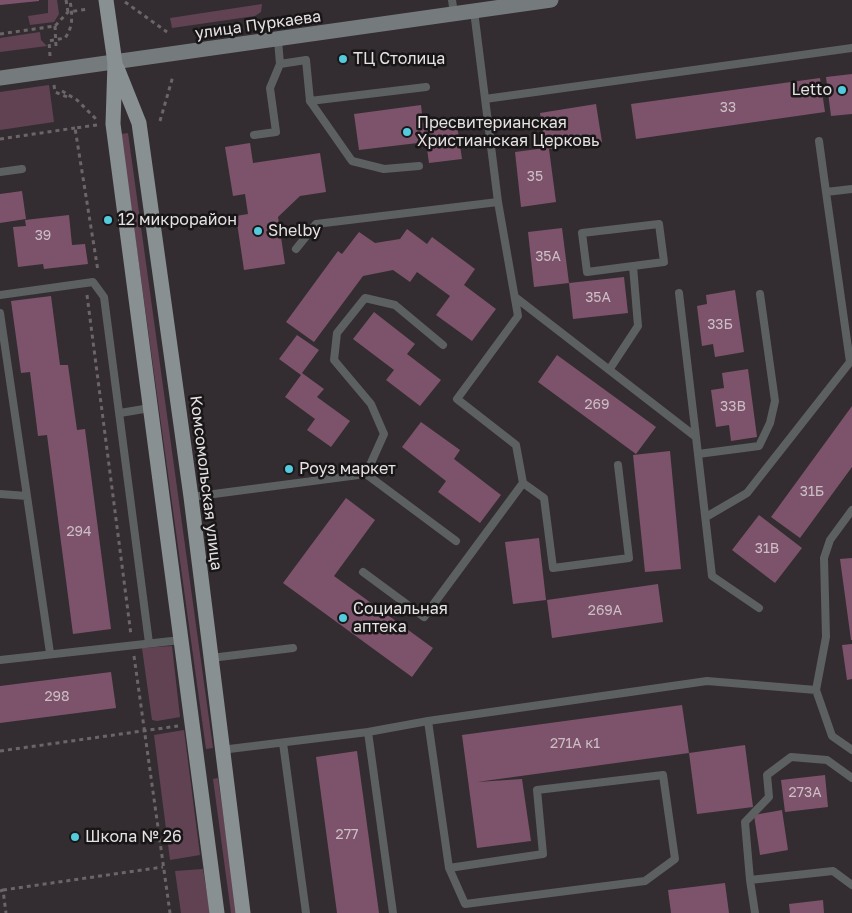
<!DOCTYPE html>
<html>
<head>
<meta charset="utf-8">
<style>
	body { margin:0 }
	canvas { display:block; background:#332c30 }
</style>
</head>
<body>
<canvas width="852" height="913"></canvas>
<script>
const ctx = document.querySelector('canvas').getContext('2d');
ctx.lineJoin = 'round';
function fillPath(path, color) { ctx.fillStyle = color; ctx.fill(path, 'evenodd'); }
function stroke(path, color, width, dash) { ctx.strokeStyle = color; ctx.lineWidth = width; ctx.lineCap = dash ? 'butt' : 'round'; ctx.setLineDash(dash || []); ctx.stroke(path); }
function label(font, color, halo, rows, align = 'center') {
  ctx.font = font + ' "Golos Text",sans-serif'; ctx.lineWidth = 5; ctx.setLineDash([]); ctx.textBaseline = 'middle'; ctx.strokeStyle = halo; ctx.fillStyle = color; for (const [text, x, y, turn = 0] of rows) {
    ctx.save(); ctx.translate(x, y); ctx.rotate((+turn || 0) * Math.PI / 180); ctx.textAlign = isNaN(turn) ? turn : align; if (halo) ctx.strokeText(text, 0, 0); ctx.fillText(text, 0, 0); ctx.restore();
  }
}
fillPath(new Path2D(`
	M 48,0 L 57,0 L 59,14 L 54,22 L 30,25 L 28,16 L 48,13 Z
	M 262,4 L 261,12 L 255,16 L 172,28 L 170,18 Z
	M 40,32 L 41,40 L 47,46 L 0,52 L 0,38 Z
	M 49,85 L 54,122 L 0,130 L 0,92 Z
	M 128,133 L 213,748 L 206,749 L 121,134 Z
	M 172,646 L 180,717 L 157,721 L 152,720 L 142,648 Z
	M 184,730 L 200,855 L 170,860 L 154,735 Z
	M 218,778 L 237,913 L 231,913 L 213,779 Z
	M 203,869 L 210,913 L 181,913 L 175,871 Z`), '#604253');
fillPath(new Path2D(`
	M 0,0 L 39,0 L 39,1 L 0,5 Z
	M 852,74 L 852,114 L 831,116 L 826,77 Z
	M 820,78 L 825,112 L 636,139 L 631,104 Z
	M 596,104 L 602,142 L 549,149 L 556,202 L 521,207 L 515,152 L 545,148 L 540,113 Z
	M 421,105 L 423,123 L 456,118 L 462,159 L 429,163 L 426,142 L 359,150 L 354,114 Z
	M 250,143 L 253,163 L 320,153 L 326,192 L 300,196 L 278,217 L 285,264 L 244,270 L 236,216 L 248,214 L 245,194 L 233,196 L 225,147 Z
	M 22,191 L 26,219 L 0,223 L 0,194 Z
	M 69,215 L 72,245 L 85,244 L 88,264 L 44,269 L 43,264 L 18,267 L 13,227 L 26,226 L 25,220 Z
	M 562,228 L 569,283 L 534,287 L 528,232 Z
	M 407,229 L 427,244 L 432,237 L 475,269 L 464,285 L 496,309 L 472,341 L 436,315 L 450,296 L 417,272 L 410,282 L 393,270 L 363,276 L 314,342 L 286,322 L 338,251 L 342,254 L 359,232 L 375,243 L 400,239 Z
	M 624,277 L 628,313 L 573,319 L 569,283 Z
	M 735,290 L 744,352 L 715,357 L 713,344 L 702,346 L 697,306 L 707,304 L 706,295 Z
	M 51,296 L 60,365 L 68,365 L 77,430 L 85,429 L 111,629 L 73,634 L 47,435 L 38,436 L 30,372 L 21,373 L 11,301 Z
	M 374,312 L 415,344 L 407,354 L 441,380 L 420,406 L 386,380 L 394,370 L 353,339 Z
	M 297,335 L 319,350 L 302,373 L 324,389 L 317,397 L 350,421 L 331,447 L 307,430 L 315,419 L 285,397 L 301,375 L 279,359 Z
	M 557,355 L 656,427 L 636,454 L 538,382 Z
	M 748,369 L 757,437 L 731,441 L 729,425 L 716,427 L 711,390 L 724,388 L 722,373 Z
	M 852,406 L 852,467 L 800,538 L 771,517 Z
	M 421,422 L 460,450 L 454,459 L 501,495 L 480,523 L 438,492 L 446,481 L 402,447 Z
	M 670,451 L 681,569 L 645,572 L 633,455 Z
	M 346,498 L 375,520 L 334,576 L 433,648 L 412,677 L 283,583 Z
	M 759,515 L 802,548 L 775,583 L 732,550 Z
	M 539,538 L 546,600 L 513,604 L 505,542 Z
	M 852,558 L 852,640 L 851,640 L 840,559 Z
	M 658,584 L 663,622 L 552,638 L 547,600 Z
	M 852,644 L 852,679 L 847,680 L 842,645 Z
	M 111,672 L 116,708 L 0,723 L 0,686 Z
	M 682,705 L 689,753 L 477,782 L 522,779 L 531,841 L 477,848 L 462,735 Z
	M 745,745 L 753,807 L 697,814 L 689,753 Z
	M 357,751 L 379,913 L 337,913 L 316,757 Z
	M 825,775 L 828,807 L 785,812 L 781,780 Z
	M 782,810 L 788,850 L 760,855 L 754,815 Z
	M 725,883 L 729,913 L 671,913 L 668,890 Z
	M 823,900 L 824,913 L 790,913 L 789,904 Z`), '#7c536a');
stroke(new Path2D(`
	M 66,0 L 68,12
	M 125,2 L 167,32
	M 55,26 L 56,47
	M 0,34 L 55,26 L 68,12 L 88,9
	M 50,56 L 49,41 L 65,38 C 74,26 72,14 70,0
	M 54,85 L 55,92 L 70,98
	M 62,91 L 77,100 L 97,120
	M 160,121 L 173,76
	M 97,125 L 75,128 L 98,271
	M 0,139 L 75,128
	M 87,295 L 131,635
	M 134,656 L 170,913
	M 0,751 L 178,726
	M 3,890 L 163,867
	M 0,891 L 3,890 L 6,913`), '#6b6568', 3, [4, 4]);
stroke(new Path2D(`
	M 452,0 L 454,14
	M 474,11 L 498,202 L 518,316 L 457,399 L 516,445 L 523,483 L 544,498 L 553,568 L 629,558 L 618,465
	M 280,64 L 306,60 L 310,101 L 426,87
	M 485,99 L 852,48
	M 310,101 L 352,161 L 384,169 L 419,166
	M 254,135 L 276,132 L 270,88 L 280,64 L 278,40
	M 819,141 L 826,192
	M 0,172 L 22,169
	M 296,249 L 316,224 L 498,202
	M 679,293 L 696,437
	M 0,295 L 93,282 L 104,297 L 149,643
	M 515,297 L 696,437 L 712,576 L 759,608
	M 0,313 L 27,496 L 0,494
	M 443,345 L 395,305 L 365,298 L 337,333 L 334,360 L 371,404 L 384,434 L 366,474 L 456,541
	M 609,370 L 638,326 L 633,266 L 587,272 L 582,233 L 659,224 L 664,262 L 633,266
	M 120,413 L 150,408
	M 698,454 L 759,446 L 770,423 L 775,401 L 760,294
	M 27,496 L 50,653
	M 191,497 L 366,474
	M 706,517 L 747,493 L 850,362 L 826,192 L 852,189
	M 363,572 L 424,617 L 523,483
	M 211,658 L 293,648
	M 0,660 L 181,640
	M 816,690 L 826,637 L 824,558 L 830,540 L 852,510
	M 428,721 L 449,868 L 465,904 L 645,881 L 675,859 L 663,775 L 537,790 L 543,854 L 449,868
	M 368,732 L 393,913
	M 283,743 L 306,913
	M 221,750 L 368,732 L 428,721 L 707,681 L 816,690 L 832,736 L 852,750
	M 750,880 L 745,822 L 769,797 L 767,775 L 791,757 L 827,760 L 852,778
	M 755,913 L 750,880 L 833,871 L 852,885`), '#5c6061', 8);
stroke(new Path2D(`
	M 0,78 L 551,0`), '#757b7d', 15);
stroke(new Path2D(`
	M 106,0 L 115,63 L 113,124 L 217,913
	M 117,68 L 139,123 L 191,497 L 243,913`), '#889092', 15);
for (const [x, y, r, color] of [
	[343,59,5,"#54cadd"],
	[842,90,5,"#54cadd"],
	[407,132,5,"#54cadd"],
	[108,220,5,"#54cadd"],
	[258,231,5,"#54cadd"],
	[289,469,5,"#54cadd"],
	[343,618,5,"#54cadd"],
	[75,837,5,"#54cadd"]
]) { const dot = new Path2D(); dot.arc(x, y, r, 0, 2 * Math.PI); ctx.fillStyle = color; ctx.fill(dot); stroke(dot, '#191617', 2); }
label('14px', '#ccbec6', null, [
	["33",728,108],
	["35",535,177],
	["39",43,236],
	["35А",548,257],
	["35А",598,298],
	["33Б",720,325],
	["269",597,405],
	["33В",733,407],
	["31Б",812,492],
	["294",79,532],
	["31В",767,549],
	["269А",605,611],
	["298",57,697],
	["271А к1",575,744],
	["273А",805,793],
	["277",347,835]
]);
label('16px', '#e6e2e4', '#191617', [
	["улица Пуркаева",258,25,-8],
	["Комсомольская улица",206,483,83]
]);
label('16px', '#e6e2e4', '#191617', [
	["ТЦ Столица",353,59],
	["Letto",832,90,"right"],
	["Пресвитерианская",417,123],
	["Христианская Церковь",417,141],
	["12 микрорайон",118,220],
	["Shelby",268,231],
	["Роуз маркет",299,469],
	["Социальная",353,609],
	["аптека",353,627],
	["Школа № 26",85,837]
], 'left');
</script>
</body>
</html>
